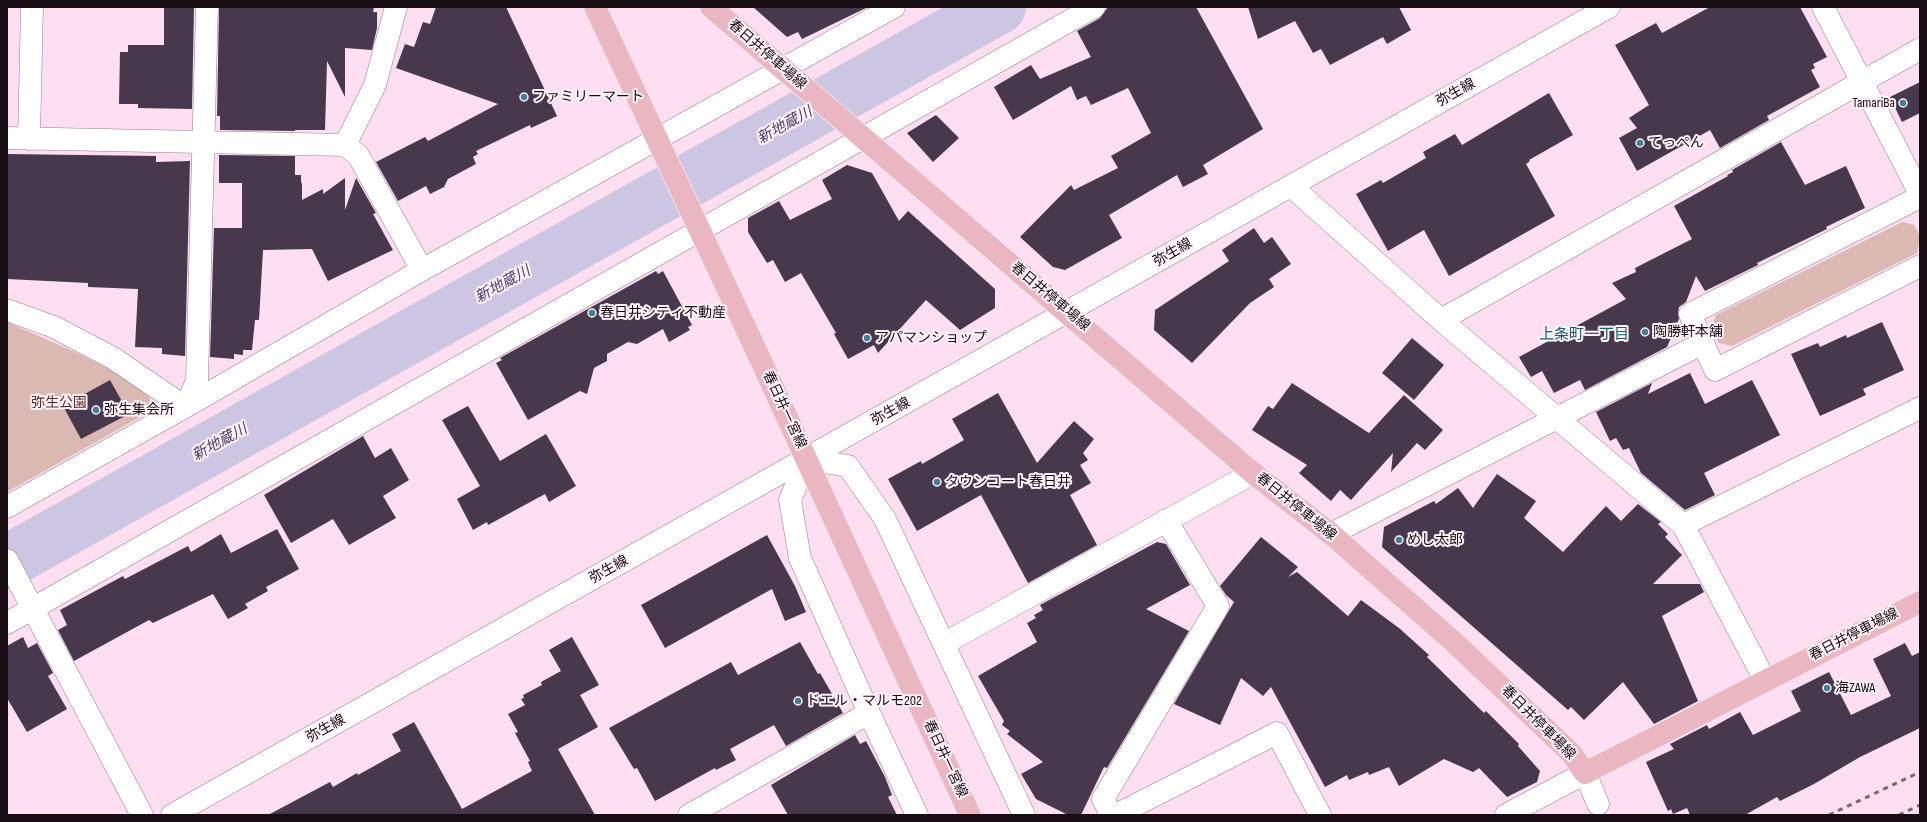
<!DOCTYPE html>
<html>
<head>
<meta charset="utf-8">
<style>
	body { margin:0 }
	#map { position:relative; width:1927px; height:822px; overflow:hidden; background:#fedef1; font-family:"Sofia Sans Condensed",sans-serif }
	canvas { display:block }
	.frame { position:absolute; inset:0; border:8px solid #160c12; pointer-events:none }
</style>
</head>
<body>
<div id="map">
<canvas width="1927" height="822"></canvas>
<div class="frame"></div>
</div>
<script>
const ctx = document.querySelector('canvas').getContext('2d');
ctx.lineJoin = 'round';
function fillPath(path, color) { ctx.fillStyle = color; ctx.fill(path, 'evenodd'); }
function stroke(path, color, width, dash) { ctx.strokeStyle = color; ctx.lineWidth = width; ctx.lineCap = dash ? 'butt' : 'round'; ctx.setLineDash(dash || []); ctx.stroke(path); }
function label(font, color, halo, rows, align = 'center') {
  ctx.font = font + ' "Sofia Sans Condensed","Noto Sans JP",sans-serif'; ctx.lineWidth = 4; ctx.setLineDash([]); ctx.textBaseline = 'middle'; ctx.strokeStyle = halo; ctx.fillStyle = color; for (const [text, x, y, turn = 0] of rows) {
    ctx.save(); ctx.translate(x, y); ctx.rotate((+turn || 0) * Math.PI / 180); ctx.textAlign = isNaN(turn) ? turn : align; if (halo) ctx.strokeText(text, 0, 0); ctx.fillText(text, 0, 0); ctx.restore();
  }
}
fillPath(new Path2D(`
	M 1902,222 L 1914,225 L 1920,236 L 1917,253 L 1732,346 L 1719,343 L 1711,328 L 1716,315 Z
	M 7,322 L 73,351 L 117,373 L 150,397 L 149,412 L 7,492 Z`), '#dbb9b3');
stroke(new Path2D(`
	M 7,562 L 999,7`), '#ccc6e3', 54);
fillPath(new Path2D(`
	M 164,7 L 194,7 L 192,109 L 138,108 L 138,104 L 119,104 L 120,52 L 128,52 L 128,45 L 164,45 Z
	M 219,7 L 374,7 L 373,12 L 377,12 L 377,28 L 372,50 L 345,48 L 345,97 L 327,61 L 325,130 L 295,130 L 295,131 L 220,130 L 220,116 L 217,116 Z
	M 436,7 L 506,7 L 557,116 L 531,128 L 530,125 L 476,151 L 478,154 L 473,157 L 476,164 L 448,179 L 444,187 L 430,194 L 426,186 L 398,201 L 376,162 L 425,137 L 428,141 L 498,104 L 396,68 L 405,44 L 414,47 L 423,22 L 430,24 Z
	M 753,7 L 868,7 L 802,39 L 798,32 L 787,37 Z
	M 1108,7 L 1196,7 L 1263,129 L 1203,165 L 1208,174 L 1183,187 L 1177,175 L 1109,215 L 1122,238 L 1065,270 L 1053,267 L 1020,237 L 1071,185 L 1074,190 L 1118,168 L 1111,156 L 1151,133 L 1128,88 L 1091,105 L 1086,96 L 1077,100 L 1071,86 L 1013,120 L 994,87 L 1031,65 L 1040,79 L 1091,57 L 1077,31 L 1100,18 Z
	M 1248,7 L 1399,7 L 1411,30 L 1387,44 L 1383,37 L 1330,65 L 1321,49 L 1313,53 L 1295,21 L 1258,39 Z
	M 1710,7 L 1800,7 L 1827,57 L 1813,64 L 1815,68 L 1811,70 L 1820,87 L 1767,116 L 1769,120 L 1720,148 L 1710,130 L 1637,171 L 1619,138 L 1637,128 L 1629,118 L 1649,105 L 1615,45 L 1656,23 L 1662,33 Z
	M 1920,82 L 1920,113 L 1902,122 L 1890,97 Z
	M 1549,93 L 1573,135 L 1529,160 L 1530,161 L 1526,164 L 1555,216 L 1449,276 L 1424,230 L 1388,251 L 1356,194 L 1381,180 L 1383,183 L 1426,158 L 1423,152 L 1455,134 L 1462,145 Z
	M 936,115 L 959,138 L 933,162 L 907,133 Z
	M 1781,142 L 1805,185 L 1846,166 L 1865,208 L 1826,227 L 1827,229 L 1757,263 L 1758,265 L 1705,291 L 1696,276 L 1686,302 L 1679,307 L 1678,313 L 1679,319 L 1667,347 L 1585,390 L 1580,380 L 1554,393 L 1542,371 L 1531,377 L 1519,357 L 1626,299 L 1612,283 L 1636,272 L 1635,268 L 1692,239 L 1674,206 L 1728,176 L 1727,175 L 1733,172 L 1732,170 Z
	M 7,154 L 156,156 L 156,162 L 190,161 L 185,356 L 162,354 L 162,348 L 135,347 L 138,289 L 88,287 L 88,283 L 7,279 Z
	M 219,155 L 295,156 L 295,175 L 301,175 L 301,183 L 302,183 L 302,200 L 323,189 L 323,194 L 345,178 L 345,210 L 356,178 L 376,213 L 373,214 L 393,250 L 328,281 L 312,249 L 263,250 L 259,320 L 255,320 L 252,350 L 243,350 L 243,355 L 234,354 L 234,359 L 210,357 L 214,228 L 242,228 L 242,183 L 219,183 Z
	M 847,165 L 872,173 L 899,221 L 908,211 L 995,289 L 995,308 L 960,330 L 926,300 L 878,353 L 874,345 L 848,359 L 834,334 L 836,333 L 801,273 L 785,282 L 773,260 L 767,263 L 748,232 L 748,218 L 779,201 L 790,220 L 832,199 L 822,180 Z
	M 1254,228 L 1264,243 L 1272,237 L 1291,264 L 1269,279 L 1274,287 L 1250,303 L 1192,363 L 1154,330 L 1155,310 L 1229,261 L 1222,250 Z
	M 656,271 L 658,274 L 663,271 L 692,325 L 688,327 L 690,330 L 669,342 L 663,329 L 637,344 L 628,342 L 607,354 L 607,361 L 594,368 L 587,394 L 580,391 L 528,420 L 496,363 L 502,360 L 500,358 Z
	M 1882,322 L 1904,370 L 1863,389 L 1866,395 L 1820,416 L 1791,354 L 1818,343 L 1820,347 L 1846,335 L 1847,338 Z
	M 1412,338 L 1444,365 L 1414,400 L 1382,373 Z
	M 1690,373 L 1705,404 L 1752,380 L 1780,435 L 1704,473 L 1715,495 L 1685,510 L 1641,473 L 1629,448 L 1623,450 L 1616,438 L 1610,441 L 1596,412 L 1652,383 L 1648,394 Z
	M 110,380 L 129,414 L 81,439 L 63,406 Z
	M 1292,383 L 1369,433 L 1404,395 L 1443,430 L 1425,450 L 1417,443 L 1391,472 L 1393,453 L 1351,500 L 1340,490 L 1331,501 L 1299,473 L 1307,465 L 1252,430 L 1268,406 L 1273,409 Z
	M 998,393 L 1037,463 L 1074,421 L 1094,439 L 1083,453 L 1088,460 L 1080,465 L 1091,483 L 1070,495 L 1097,545 L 1028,583 L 981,495 L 917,531 L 888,479 L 921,461 L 922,464 L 964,440 L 952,419 Z
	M 468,406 L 500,461 L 546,434 L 576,486 L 549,502 L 545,494 L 488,525 L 487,522 L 473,530 L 457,499 L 480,486 L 442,420 Z
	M 363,436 L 375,458 L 391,448 L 409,480 L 383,496 L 396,518 L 349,545 L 333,519 L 291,543 L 264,495 Z
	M 1497,474 L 1536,501 L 1524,518 L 1563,552 L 1606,506 L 1621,521 L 1638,504 L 1661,522 L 1658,524 L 1668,534 L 1665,537 L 1682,555 L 1653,584 L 1700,584 L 1704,592 L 1662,616 L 1698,701 L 1654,724 L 1623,682 L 1584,720 L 1571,707 L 1568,710 L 1382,547 L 1384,527 L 1434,501 L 1436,504 L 1458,488 L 1473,508 Z
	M 277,529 L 299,569 L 266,587 L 268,591 L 245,604 L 248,608 L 228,619 L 213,594 L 153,623 L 149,620 L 74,661 L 58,630 L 67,625 L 60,610 L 123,576 L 125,579 L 188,546 L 191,552 L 221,534 L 231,553 Z
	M 767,535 L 795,586 L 806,612 L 785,621 L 772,589 L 665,648 L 641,605 Z
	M 1261,537 L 1298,567 L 1288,577 L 1297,572 L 1348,616 L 1361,600 L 1399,628 L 1429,655 L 1427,657 L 1484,713 L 1486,711 L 1519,744 L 1518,746 L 1540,771 L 1537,782 L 1507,797 L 1479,768 L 1473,772 L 1444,759 L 1399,786 L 1389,767 L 1369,775 L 1368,772 L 1349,780 L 1347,775 L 1325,787 L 1271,687 L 1263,696 L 1241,678 L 1220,725 L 1174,704 L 1234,602 L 1226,595 L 1220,586 Z
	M 1157,542 L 1166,544 L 1190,585 L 1146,609 L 1189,631 L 1107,768 L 1104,767 L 1081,815 L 1068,815 L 1036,799 L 1021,774 L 1043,762 L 1007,734 L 1010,731 L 1002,725 L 1004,721 L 978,676 L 1037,642 L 1027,623 L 1036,618 L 1034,615 L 1043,610 L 1040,605 Z
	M 23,637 L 28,648 L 37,643 L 53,673 L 48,676 L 67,709 L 27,732 L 7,698 L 7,646 Z
	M 572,637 L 599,685 L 580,695 L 598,727 L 558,749 L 595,815 L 268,815 L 330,782 L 333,787 L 357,773 L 358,775 L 401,751 L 392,734 L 414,722 L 462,809 L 532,771 L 528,762 L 530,761 L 515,733 L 518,732 L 508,714 L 525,705 L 521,699 L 524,698 L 523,695 L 542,685 L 541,682 L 561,671 L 549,650 Z
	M 800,642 L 818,674 L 820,673 L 843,713 L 786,746 L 774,725 L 730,749 L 736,760 L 716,770 L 715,768 L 655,801 L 637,768 L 634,769 L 609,728 L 731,662 L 738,675 Z
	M 1905,643 L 1912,656 L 1920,652 L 1920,728 L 1860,757 L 1814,784 L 1780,801 L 1777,797 L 1745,815 L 1690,815 L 1687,808 L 1673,814 L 1671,809 L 1668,811 L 1646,762 L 1674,749 L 1670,744 L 1707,725 L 1709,729 L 1740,712 L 1753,735 L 1801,711 L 1791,691 L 1829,672 L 1851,715 L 1891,696 L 1873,659 Z
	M 855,735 L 860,744 L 866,741 L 885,777 L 892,795 L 888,797 L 897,815 L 788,815 L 771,785 Z`), '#48384d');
const minor = new Path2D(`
	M 1823,7 L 1920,194
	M 7,138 L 345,145 L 358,155 L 422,270
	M 29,139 L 32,7
	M 345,145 L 375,85 L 396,7
	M 1291,186 L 1441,320 L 1683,525 L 1765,680
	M 7,310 L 54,327 L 113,358 L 185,407 L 197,381 L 207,7
	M 1441,320 L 1920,49
	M 1703,343 L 1715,370 L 1920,266
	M 7,507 L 185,407 L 422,270 L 894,7
	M 1683,525 L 1920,408
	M 1331,534 L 1703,343 L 1690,314 L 1920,197
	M 7,560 L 142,815
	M 7,623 L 1094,7
	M 945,643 L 1253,473
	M 172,815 L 1609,7
	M 689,815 L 869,713
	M 917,815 L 869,713 L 800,558 L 790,500 L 807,459 L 848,466 L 885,519 L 1024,815
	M 1111,815 L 1103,799 L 1218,606 L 1166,520
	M 1116,815 L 1277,733 L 1320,815
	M 1506,815 L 1585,773 L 1598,804`);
const major = new Path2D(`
	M 595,7 L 756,350 L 970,815
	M 711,7 L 1253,473 L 1331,534 L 1456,644 L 1571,753 L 1585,773 L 1920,602`);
stroke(minor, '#997c8d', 23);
stroke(major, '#fff', 23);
stroke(minor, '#fff', 22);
stroke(major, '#eab6c2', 22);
stroke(new Path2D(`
	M 1829,815 L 1920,772
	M 1899,815 L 1920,805`), '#7a6772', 3, [5, 5]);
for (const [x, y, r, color] of [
	[524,97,4,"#427f95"],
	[1903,103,4,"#427f95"],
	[1640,143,4,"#427f95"],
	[592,313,4,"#427f95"],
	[1645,332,4,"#427f95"],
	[867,338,4,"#427f95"],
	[96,410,4,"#427f95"],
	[937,482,4,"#427f95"],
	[1399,540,4,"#427f95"],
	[1827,688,4,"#427f95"],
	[798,701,4,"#427f95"]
]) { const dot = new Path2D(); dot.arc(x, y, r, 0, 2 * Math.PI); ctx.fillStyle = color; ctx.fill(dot); stroke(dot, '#fff2f9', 1.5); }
label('14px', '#160c12', '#fff2f9', [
	["春日井停車場線",767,55,41],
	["弥生線",1456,93,-29],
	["弥生線",1173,253,-30],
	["春日井停車場線",1050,297,40],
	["春日井一宮線",784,410,65],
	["弥生線",891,412,-29],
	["春日井停車場線",1296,507,39],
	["弥生線",609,570,-29],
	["春日井停車場線",1854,635,-27],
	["春日井停車場線",1538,723,45],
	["弥生線",326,729,-29],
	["春日井一宮線",945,759,65]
]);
label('14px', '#160c12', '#fff2f9', [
	["ファミリーマート",532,97],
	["TamariBa",1895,103,"right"],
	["てっぺん",1648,143],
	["春日井シティ不動産",600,313],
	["陶勝軒本舗",1653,332],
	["アパマンショップ",875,338],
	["弥生集会所",104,410],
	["タウンコート春日井",945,482],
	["めし太郎",1407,540],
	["海ZAWA",1835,688],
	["ドエル・マルモ202",806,701]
], 'left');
label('14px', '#592a24', '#fff2f9', [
	["弥生公園",59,403]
]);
label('italic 15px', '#4c416c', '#fff2f9', [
	["新地蔵川",785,126,-29],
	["新地蔵川",503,285,-29],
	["新地蔵川",220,443,-29]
]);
label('15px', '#116078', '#fff2f9', [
	["上条町一丁目",1584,335]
]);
</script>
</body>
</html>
